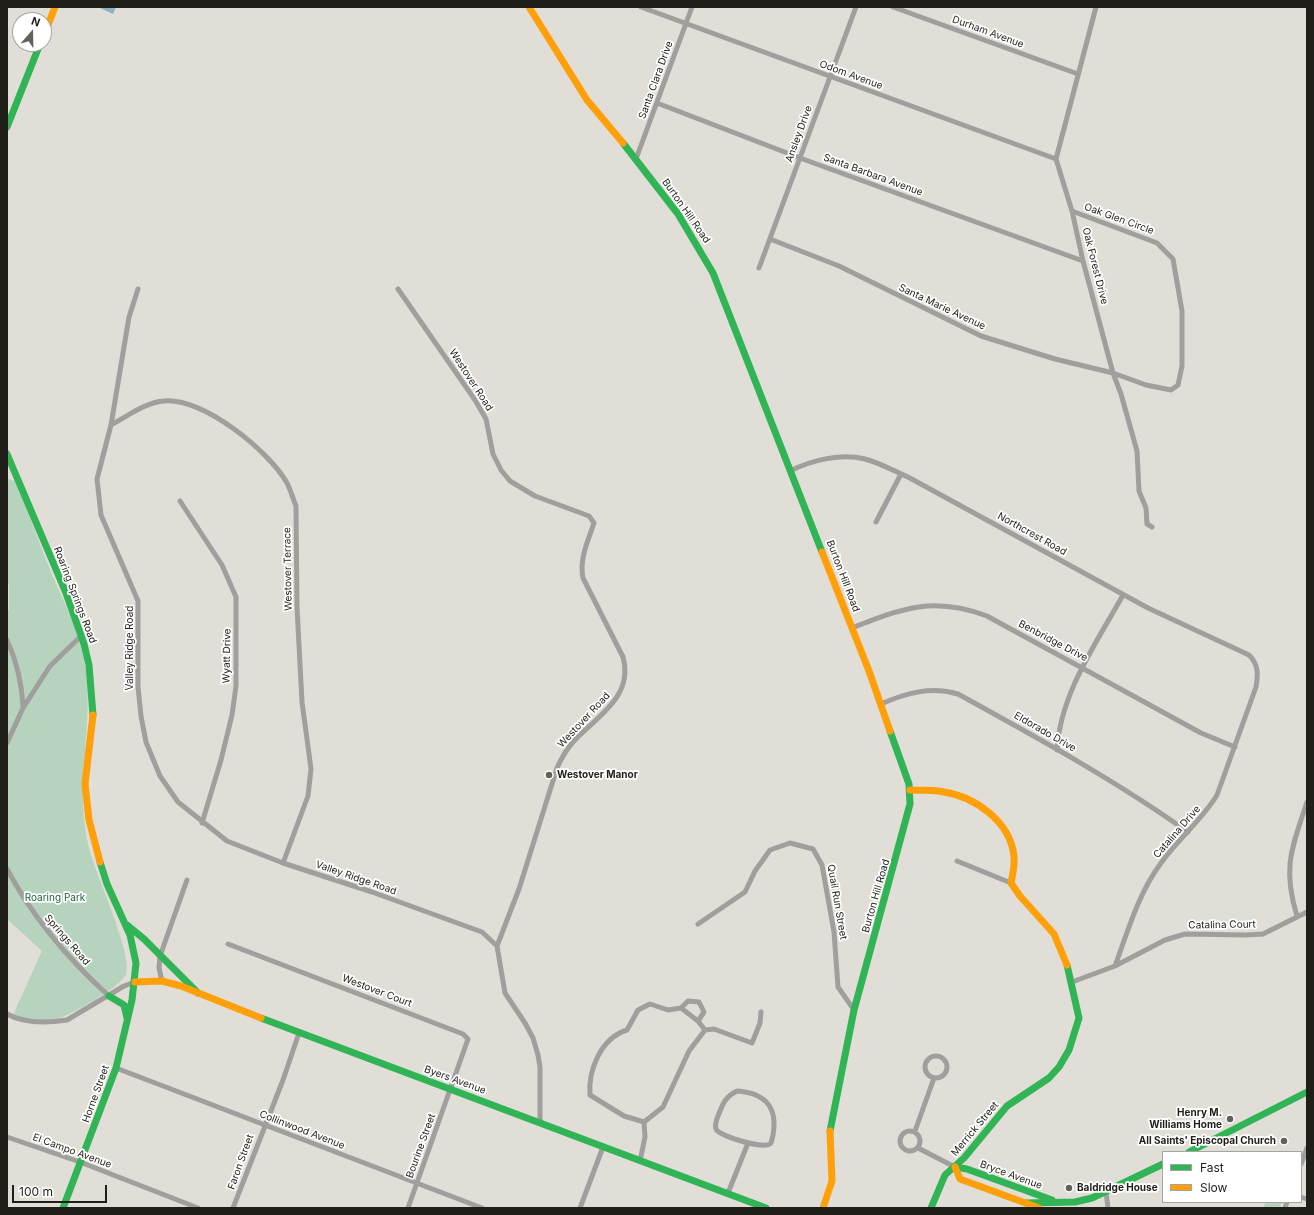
<!DOCTYPE html>
<html>
<head>
<meta charset="utf-8">
<style>
	body { margin:0 }
	#map { position:relative; width:1314px; height:1215px; overflow:hidden; background:#e0ded6; font-family:Inter,sans-serif }
	canvas { display:block }
	.frame { position:absolute; inset:0; border:8px solid #1f1e18; pointer-events:none }
	.legend { position:absolute; left:1162px; top:1151px; width:140px; height:52px; box-sizing:border-box; background:#fff; border:1px solid #a5a5a3; margin:0; padding:5px 7px; list-style:none; font-size:12px; color:#1f1e18 }
	.legend li { display:flex; align-items:center; gap:8px; height:20px }
	.legend b { width:20px; border:1px solid #a5a5a3 }
	.north { position:absolute; left:12px; top:12px; width:40px; height:40px; box-sizing:border-box; background:#fff; border:1px solid #a5a5a3; border-radius:50%; rotate:20deg; font-size:11px; font-weight:700; line-height:16px; text-align:center; color:#1f1e18 }
	.north::after { content:''; display:block; margin:auto; width:14px; height:18px; background:#63615a; clip-path:polygon(50% 0,100% 100%,50% 72%,0 100%) }
	.scale { position:absolute; left:12px; top:1185px; width:95px; height:18px; box-sizing:border-box; border:2px solid #1f1e18; border-top:0; padding-left:5px; font-size:12px; line-height:14px; white-space:nowrap; color:#1f1e18; -webkit-text-stroke:3px #fff; paint-order:stroke }
</style>
</head>
<body>
<div id="map">
<canvas width="1314" height="1215"></canvas>
<div class="frame"></div>
<ul class="legend">
<li><b style="height:5px;background:#30b455"></b>Fast</li>
<li><b style="height:5px;background:#ff9f0a"></b>Slow</li>
</ul>
<div class="north">N</div>
<div class="scale">100 m</div>
</div>
<script>
const ctx = document.querySelector('canvas').getContext('2d');
ctx.lineJoin = 'round';
function fillPath(path, color) { ctx.fillStyle = color; ctx.fill(path, 'evenodd'); }
function stroke(path, color, width, dash) { ctx.strokeStyle = color; ctx.lineWidth = width; ctx.lineCap = dash ? 'butt' : 'round'; ctx.setLineDash(dash || []); ctx.stroke(path); }
function label(font, color, halo, rows, align = 'center') {
  ctx.font = font + ' Inter,sans-serif'; ctx.lineWidth = 3.5; ctx.setLineDash([]); ctx.textBaseline = 'middle'; ctx.strokeStyle = halo; ctx.fillStyle = color; for (const [text, x, y, turn = 0] of rows) {
    ctx.save(); ctx.translate(x, y); ctx.rotate((+turn || 0) * Math.PI / 180); ctx.textAlign = isNaN(turn) ? turn : align; if (halo) ctx.strokeText(text, 0, 0); ctx.fillText(text, 0, 0); ctx.restore();
  }
}
fillPath(new Path2D(`
	M 7,479 L 16,481 C 29,513 40,546 53,577 C 66,607 82,638 86,671 C 93,730 74,789 89,848 C 95,874 133,953 126,974 C 122,986 71,1015 57,1019 C 44,1023 26,1020 13,1015 L 42,951 L 7,919 L 7,612 L 9,610 L 9,587 L 7,575 Z
	M 1266,1202 L 1282,1202 L 1280,1208 L 1263,1208 Z`), '#b5d3bd');
fillPath(new Path2D(`
	M 98,7 L 116,7 L 113,14 Z`), '#87b3c4');
stroke(new Path2D(`
	M 641,7 L 1056,159
	M 893,7 L 1078,74
	M 1096,7 L 1056,159 L 1072,211 L 1083,261 L 1113,373 L 1121,394 L 1137,451 L 1139,491 L 1146,508 L 1147,524 L 1152,527
	M 657,103 L 800,158 L 1083,261
	M 636,159 L 692,7
	M 770,239 L 839,266 L 981,336 L 1055,359 L 1113,373 L 1146,385 L 1171,390 L 1178,385 L 1182,366 L 1182,311 L 1173,259 L 1157,243 L 1072,211
	M 759,268 L 856,7
	M 138,289 L 129,317 L 111,425 L 97,479 L 101,515 L 138,601 L 138,687 L 141,716 L 146,742 L 160,776 L 178,802 L 227,841 L 283,863 L 372,892 L 482,932 L 497,946
	M 398,289 L 475,400 L 486,419 L 493,454 L 501,470 L 510,481 L 535,496 L 589,516 L 594,523 C 588,541 579,559 583,578 L 623,657 C 634,697 597,716 573,742 C 566,750 561,759 557,768 L 519,889 L 497,946 L 505,993 L 525,1023 L 533,1038 L 538,1055 L 540,1067 L 540,1123
	M 111,425 C 126,417 146,402 164,401 C 203,397 269,451 287,483 C 291,491 293,499 296,506 L 297,607 L 302,702 L 311,769 L 308,796 L 283,863
	M 790,471 C 812,460 841,453 865,459 C 880,463 894,471 908,477 L 1148,608 L 1249,655 C 1259,665 1258,675 1256,687 L 1217,795 C 1202,820 1178,839 1161,863 C 1138,894 1128,931 1115,966 L 1072,982
	M 180,501 L 222,565 L 236,597 L 236,686 L 232,715 L 221,760 L 202,823
	M 876,522 L 901,474
	M 852,628 C 903,608 933,596 987,616 L 1201,733 L 1235,747
	M 7,640 C 17,662 22,683 23,707
	M 881,704 C 906,693 931,686 958,694 C 1036,737 1115,780 1188,832
	M 7,743 L 23,708 L 50,666 L 81,636
	M 1057,750 C 1060,694 1097,642 1123,595
	M 957,861 L 1011,883
	M 7,869 C 33,918 68,959 109,996
	M 1297,916 C 1282,867 1292,848 1307,802
	M 698,924 L 745,892 L 755,871 L 770,850 L 790,843 L 813,849 L 822,865 L 834,932 L 838,987 L 854,1010
	M 228,944 L 463,1034 L 468,1039 L 408,1208
	M 1115,966 L 1165,940 L 1185,934 L 1246,935 L 1263,934 L 1307,912
	M 162,981 L 159,968 L 160,956 L 187,880
	M 681,1008 L 688,1001 L 699,1002 L 704,1012 L 698,1021
	M 7,1014 C 25,1024 47,1023 67,1020 L 124,986 L 135,982
	M925 1067a11 11 0 1 1 22 0a11 11 0 1 1-22 0Z
	M 116,1068 L 482,1208
	M 737,1091 C 765,1093 778,1107 773,1135 C 772,1139 772,1142 770,1144 C 762,1149 719,1136 716,1129 C 714,1123 718,1116 720,1111 C 724,1101 727,1096 737,1091 Z
	M 644,1122 L 624,1116 L 590,1095 C 588,1070 601,1038 627,1030 L 638,1010 L 650,1004 L 668,1010 L 681,1008 L 698,1021 L 705,1030
	M900 1141a10 10 0 1 1 20 0a10 10 0 1 1-20 0Z
	M 915,1131 L 934,1078
	M 7,1137 L 80,1162 L 198,1208
	M 918,1148 L 955,1167
	M 640,1161 L 645,1137 L 644,1122 L 663,1107 L 689,1051 L 705,1030 L 714,1029 L 752,1043 L 760,1023 L 761,1012
	M 1301,1164 L 1307,1148
	M 1106,1192 L 1108,1208
	M 728,1193 L 748,1143
	M 1301,1197 L 1307,1199
	M 233,1208 L 283,1080 L 299,1033
	M 580,1208 L 603,1147
	M 1285,1208 L 1287,1202`), '#a19f9d', 5);
stroke(new Path2D(`
	M 7,127 L 40,44
	M 623,143 L 678,214 L 713,273 L 822,552
	M 7,454 L 66,593 L 84,644 L 89,665 L 93,715
	M 127,925 L 144,939 L 198,993
	M 109,996 L 124,1005 L 127,1018
	M 261,1018 L 766,1208
	M 830,1131 L 854,1010 L 910,804 L 909,784 L 890,731
	M 1189,1152 L 1307,1092
	M 955,1167 L 967,1169 L 1052,1200
	M 1026,1203 L 1075,1202 L 1092,1198 L 1163,1164
	M 63,1208 L 116,1068 L 132,1000 L 136,963 L 130,935 L 107,884 L 100,862
	M 931,1208 L 945,1175 L 964,1158 L 1007,1106 L 1049,1078 L 1059,1067 L 1069,1050 L 1079,1018 L 1067,965`), '#30b455', 7);
stroke(new Path2D(`
	M 529,7 L 587,100 L 623,143
	M 44,35 L 55,7
	M 822,552 L 869,671 L 890,731
	M 93,715 L 85,784 L 89,820 L 100,862
	M 910,790 C 921,791 933,789 944,792 C 975,797 1010,821 1014,856 C 1015,865 1013,874 1011,883 L 1020,896 L 1054,934 L 1067,965
	M 135,982 L 162,981 L 181,986 L 261,1018
	M 955,1167 L 960,1179 L 1039,1208
	M 823,1208 L 832,1181 L 830,1131`), '#ff9f0a', 7);
for (const [x, y, r, color] of [
	[549,775,4,"#63615a"],
	[1230,1119,4,"#63615a"],
	[1284,1141,4,"#63615a"],
	[1069,1188,4,"#63615a"]
]) { const dot = new Path2D(); dot.arc(x, y, r, 0, 2 * Math.PI); ctx.fillStyle = color; ctx.fill(dot); stroke(dot, '#fff', 1.5); }
label('10px', '#1f1e18', '#fff', [
	["Durham Avenue",988,32,20],
	["Odom Avenue",851,75,20],
	["Santa Clara Drive",656,80,-70],
	["Ansley Drive",799,134,-70],
	["Santa Barbara Avenue",873,175,20],
	["Burton Hill Road",686,211,55],
	["Oak Glen Circle",1119,219,20],
	["Oak Forest Drive",1095,266,76],
	["Santa Marie Avenue",942,307,25],
	["Westover Road",471,380,57],
	["Northcrest Road",1032,534,29],
	["Westover Terrace",288,569,-91],
	["Burton Hill Road",843,576,69],
	["Roaring Springs Road",75,595,69],
	["Benbridge Drive",1053,641,28],
	["Valley Ridge Road",130,648,-90],
	["Wyatt Drive",227,656,-89],
	["Westover Road",584,720,-47],
	["Eldorado Drive",1045,732,30],
	["Catalina Drive",1177,832,-49],
	["Valley Ridge Road",356,878,19],
	["Burton Hill Road",876,896,-74],
	["Quail Run Street",837,902,80],
	["Catalina Court",1222,925,-1],
	["Springs Road",67,940,49],
	["Westover Court",377,991,21],
	["Byers Avenue",455,1080,20],
	["Horne Street",96,1094,-70],
	["Merrick Street",975,1129,-50],
	["Collinwood Avenue",302,1130,21],
	["Bourine Street",421,1146,-70],
	["El Campo Avenue",72,1151,20],
	["Faron Street",241,1162,-70],
	["Bryce Avenue",1011,1175,20]
]);
label('bold 10px', '#1f1e18', '#fff', [
	["Westover Manor",557,775],
	["Henry M.",1222,1113,"right"],
	["Williams Home",1222,1125,"right"],
	["All Saints' Episcopal Church",1276,1141,"right"],
	["Baldridge House",1077,1188]
], 'left');
label('10px', '#1f6141', '#fff', [
	["Roaring Park",55,898]
]);
</script>
</body>
</html>
